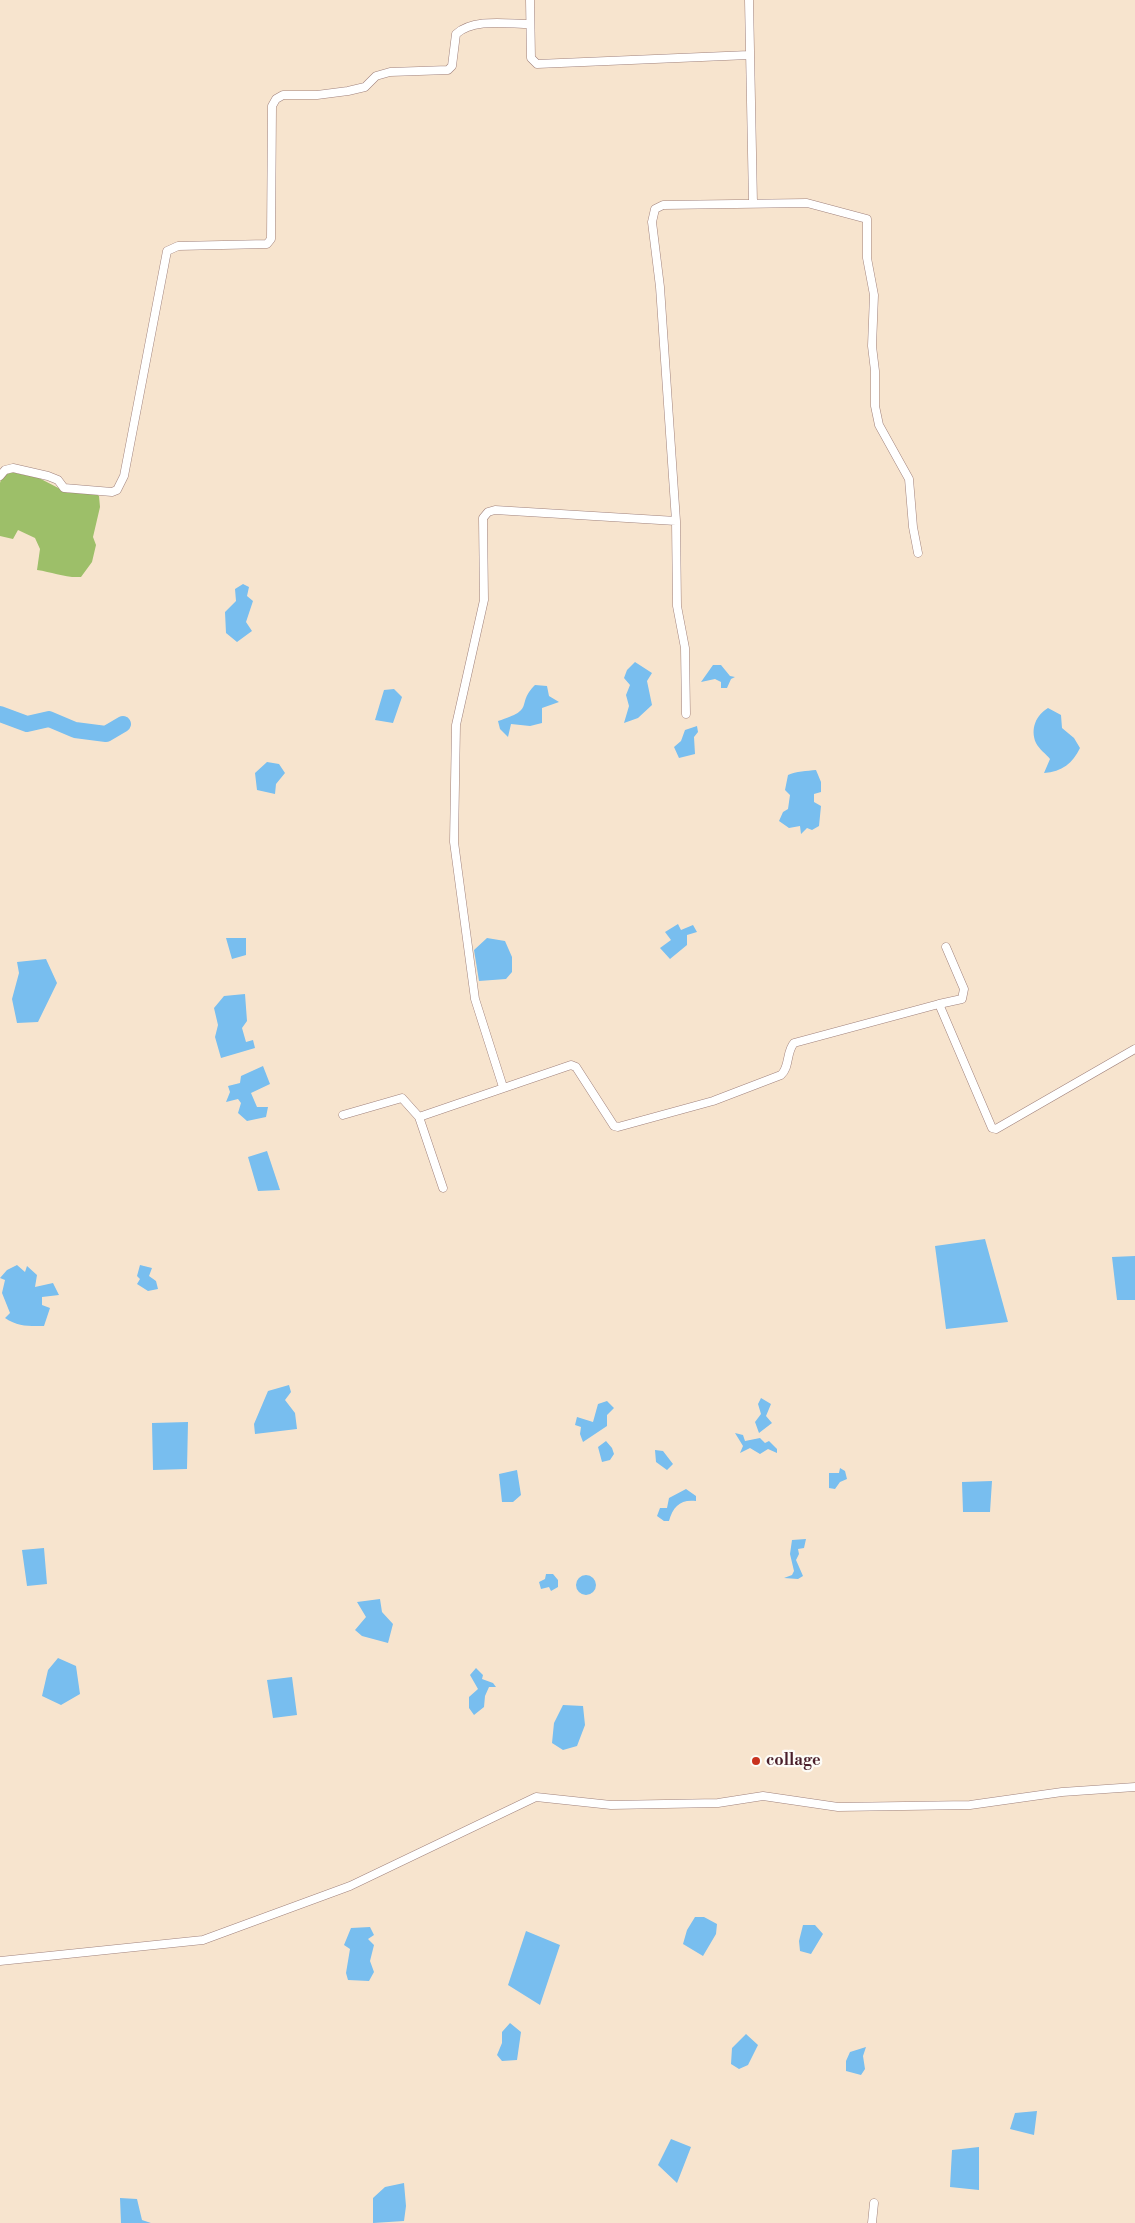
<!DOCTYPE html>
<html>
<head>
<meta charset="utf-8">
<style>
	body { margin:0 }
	canvas { display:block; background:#f7e4ce }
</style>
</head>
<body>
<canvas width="1135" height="2223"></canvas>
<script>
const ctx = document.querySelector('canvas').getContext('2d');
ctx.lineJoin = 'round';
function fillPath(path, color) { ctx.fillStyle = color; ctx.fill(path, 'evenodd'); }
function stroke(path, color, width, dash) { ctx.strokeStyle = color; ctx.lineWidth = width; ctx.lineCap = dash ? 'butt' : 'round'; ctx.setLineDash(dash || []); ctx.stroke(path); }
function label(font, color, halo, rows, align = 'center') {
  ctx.font = font + ' "Libre Bodoni",serif'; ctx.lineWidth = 4.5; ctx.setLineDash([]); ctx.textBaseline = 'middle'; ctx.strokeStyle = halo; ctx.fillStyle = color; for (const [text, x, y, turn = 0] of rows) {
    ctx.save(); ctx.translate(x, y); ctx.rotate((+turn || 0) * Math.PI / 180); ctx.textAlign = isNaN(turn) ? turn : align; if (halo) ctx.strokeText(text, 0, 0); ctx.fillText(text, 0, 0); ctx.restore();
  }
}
fillPath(new Path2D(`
	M 11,472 L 39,478 L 68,493 L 78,491 L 96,494 L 99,496 L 100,507 L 93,537 L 96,545 L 92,562 L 81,577 C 65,578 52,572 37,570 L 40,549 L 35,538 L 18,530 L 13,539 L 0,536 L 0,483 L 2,476 Z`), '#9dbf69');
fillPath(new Path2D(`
	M 243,584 L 249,587 L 247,596 L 253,601 L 246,622 L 252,631 L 237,642 L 226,633 L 225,612 L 236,601 L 235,589 Z
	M 635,662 L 652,673 L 647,681 L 652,705 L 638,718 L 624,723 L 629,706 L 626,695 L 630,685 L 624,678 L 627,670 Z
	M 713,665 L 721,665 L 730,676 L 735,677 L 731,679 L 727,688 L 721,688 L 721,682 L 715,679 L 701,682 Z
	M 535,685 L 547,686 L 549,696 L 559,702 L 542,708 L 542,723 L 530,726 L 511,724 L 508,737 L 500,729 L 498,721 C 537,709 515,705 535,685 Z
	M 394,689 L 402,697 L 393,723 L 375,720 L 384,690 Z
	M 1048,708 L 1061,715 L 1062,728 L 1074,738 L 1080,748 C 1073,763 1062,772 1044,773 L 1050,759 C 1046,754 1039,749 1036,743 C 1030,729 1036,715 1048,708 Z
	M 697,726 L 698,732 L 694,737 L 695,754 L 679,758 L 674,747 L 681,741 L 685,730 Z
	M 267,762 L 279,764 L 285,773 L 276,784 L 275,794 L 257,790 L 255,773 Z
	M 816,770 L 821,782 L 821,792 L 814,794 L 814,802 L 821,806 L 819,826 L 812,830 L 807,828 L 801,834 L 800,826 L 789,828 L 779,821 L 783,812 L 788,809 L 790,795 L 785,790 L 788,775 C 796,771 807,771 816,770 Z
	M 678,924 L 681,930 L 693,925 L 697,932 L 687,935 L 687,945 L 670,959 L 660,948 L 671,940 L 665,932 Z
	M 226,938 L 246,938 L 246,955 L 232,959 Z
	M 487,938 L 505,941 L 512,957 L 512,972 L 506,979 L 479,981 L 474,950 Z
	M 46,959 L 57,983 L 38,1022 L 17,1023 L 12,999 L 19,973 L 17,962 Z
	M 245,994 L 247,1021 L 242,1028 L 246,1042 L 253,1040 L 255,1048 L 221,1058 L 215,1037 L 218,1025 L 214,1008 L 224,996 Z
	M 263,1066 L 270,1084 L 251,1093 L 257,1107 L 268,1107 L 266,1117 L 247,1121 L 238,1113 L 241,1103 L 238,1099 L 226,1102 L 230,1092 L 228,1086 L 240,1083 L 241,1076 Z
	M 267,1151 L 280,1190 L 258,1191 L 248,1157 Z
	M 985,1239 L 1008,1322 L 946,1329 L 935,1246 Z
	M 1135,1256 L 1135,1300 L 1117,1300 L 1112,1257 Z
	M 17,1265 L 25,1272 L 27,1266 L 37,1275 L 35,1287 L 53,1283 L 59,1295 L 42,1297 L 42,1305 L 50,1308 L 44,1326 C 29,1326 18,1327 5,1318 L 10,1313 L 2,1293 L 5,1280 L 0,1278 L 7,1270 Z
	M 140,1265 L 152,1268 L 149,1276 L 156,1281 L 158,1289 L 148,1291 L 137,1284 L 140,1279 L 137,1276 Z
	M 289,1385 L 291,1392 L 285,1400 L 295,1413 L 297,1429 L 255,1434 L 254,1424 L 268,1391 Z
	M 761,1398 L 771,1404 L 766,1416 L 772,1423 L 759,1433 L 755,1422 L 761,1414 L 758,1404 Z
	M 607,1401 L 614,1408 L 607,1415 L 607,1426 L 583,1442 L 580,1434 L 581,1427 L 575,1425 L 577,1417 L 593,1422 L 598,1404 Z
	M 188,1422 L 187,1469 L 153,1470 L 152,1423 Z
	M 735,1433 L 743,1435 L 745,1441 L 760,1438 L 765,1443 L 769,1441 L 777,1449 L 777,1453 L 768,1449 L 760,1454 L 750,1448 L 740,1453 L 743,1446 Z
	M 606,1441 L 612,1448 L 614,1454 L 610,1460 L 602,1462 L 598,1447 Z
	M 655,1450 L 663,1451 L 673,1464 L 667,1470 L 656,1462 Z
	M 840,1468 L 845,1471 L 847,1479 L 840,1482 L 835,1489 L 829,1488 L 829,1473 L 839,1473 Z
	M 517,1470 L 521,1495 L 513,1502 L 502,1502 L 499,1474 Z
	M 992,1481 L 990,1512 L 963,1512 L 962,1482 Z
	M 686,1489 L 696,1496 L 696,1501 C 681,1499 673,1506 669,1521 L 664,1521 L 657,1516 L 660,1508 L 667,1508 L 669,1498 Z
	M 806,1539 L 804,1548 L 798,1549 L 799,1554 L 796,1560 L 803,1576 L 798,1579 L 784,1578 L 792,1575 L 794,1571 L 790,1554 L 792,1540 Z
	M 44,1548 L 47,1584 L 27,1586 L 22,1550 Z
	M 546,1574 L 553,1574 L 558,1580 L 558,1587 L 551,1591 L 549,1587 L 541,1589 L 539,1582 L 545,1579 Z
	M576 1585a10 10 0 1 1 20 0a10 10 0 1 1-20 0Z
	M 380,1599 L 382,1612 L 393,1624 L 388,1643 L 362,1636 L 355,1630 L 366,1617 L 357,1602 Z
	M 58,1658 L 76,1666 L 80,1694 L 61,1705 L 42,1696 L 48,1670 Z
	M 476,1668 L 483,1675 L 482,1679 L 493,1683 L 496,1687 L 489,1687 L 485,1696 L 484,1707 L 474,1715 L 469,1708 L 469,1697 L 478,1689 L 470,1675 Z
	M 292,1677 L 297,1715 L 273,1718 L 267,1680 Z
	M 563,1705 L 583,1706 L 585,1725 L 577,1746 L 563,1750 L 552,1743 L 554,1723 Z
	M 695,1917 L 704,1917 L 717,1924 L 716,1934 L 703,1956 L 683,1944 L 687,1930 Z
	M 803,1925 L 815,1925 L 823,1934 L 811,1954 L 800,1951 L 799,1941 Z
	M 370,1927 L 374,1935 L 368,1939 L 374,1945 L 370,1961 L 374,1972 L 369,1981 L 348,1980 L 346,1973 L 350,1949 L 344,1945 L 351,1928 Z
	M 526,1931 L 560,1945 L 540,2005 L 508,1985 Z
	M 510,2023 L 521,2032 L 517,2060 L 502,2061 L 497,2055 L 502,2043 L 502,2032 Z
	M 746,2034 L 758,2045 L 748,2065 L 739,2069 L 731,2064 L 732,2048 Z
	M 866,2047 L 863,2056 L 865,2069 L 861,2075 L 846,2071 L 846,2061 L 850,2052 Z
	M 1037,2111 L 1034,2135 L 1010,2129 L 1015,2113 Z
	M 671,2139 L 691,2147 L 677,2183 L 658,2165 Z
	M 979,2147 L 979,2190 L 950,2187 L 952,2150 Z
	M 404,2183 L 406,2206 L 404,2221 L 373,2223 L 373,2198 L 385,2187 Z
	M 120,2198 L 137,2199 L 142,2220 L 151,2223 L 121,2223 Z`), '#78beef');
stroke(new Path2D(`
	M 0,714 L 27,724 L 49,719 L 75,730 L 106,734 L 123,724`), '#78beef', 16);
const minor = new Path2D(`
	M 530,0 L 531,58 L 537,64 L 749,55
	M 749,0 L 753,203
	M 0,476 L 5,470 L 13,468 L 48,476 L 58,480 L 64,488 L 112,492 L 117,490 L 124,476 L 167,251 L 178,246 L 267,244 L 271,239 L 272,106 L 276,99 L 283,95 L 317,95 L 348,91 L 365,87 L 376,76 L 390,72 L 448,70 L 452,66 L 456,34 C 474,18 507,24 530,24
	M 676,521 L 660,287 L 652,222 L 655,209 L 663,205 L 807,203 L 867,219 L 867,258 L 874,295 L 872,346 L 875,371 L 875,406 L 879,425 L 909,479 L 913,527 L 918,553
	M 939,1004 L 962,999 L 964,989 L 946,947
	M 503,1087 L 475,999 L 454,842 L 456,725 L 484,600 L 483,518 L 488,512 L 495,510 L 676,521 L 677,606 L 685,648 L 686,714
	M 343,1115 L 402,1098 L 419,1117 L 443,1188
	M 419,1117 L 571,1065 L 576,1067 L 614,1126 L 618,1127 L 713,1101 L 781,1075 C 790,1067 786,1052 794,1043 L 939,1004 L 992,1128 L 996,1129 L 1135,1049
	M 0,1961 L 203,1940 L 350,1886 L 536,1797 L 611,1805 L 718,1803 L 763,1796 L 838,1807 L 970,1805 L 1062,1792 L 1135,1787
	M 872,2223 L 874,2203`);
stroke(minor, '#a0827c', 9);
stroke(minor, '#fff', 8);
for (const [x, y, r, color] of [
	[756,1761,5,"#c8321e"]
]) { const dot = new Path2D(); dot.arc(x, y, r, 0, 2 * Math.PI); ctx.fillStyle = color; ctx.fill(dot); stroke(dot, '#fdfcf7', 2); }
label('bold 16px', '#4a1f2b', '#fdfcf7', [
	["collage",766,1761]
], 'left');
</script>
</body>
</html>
